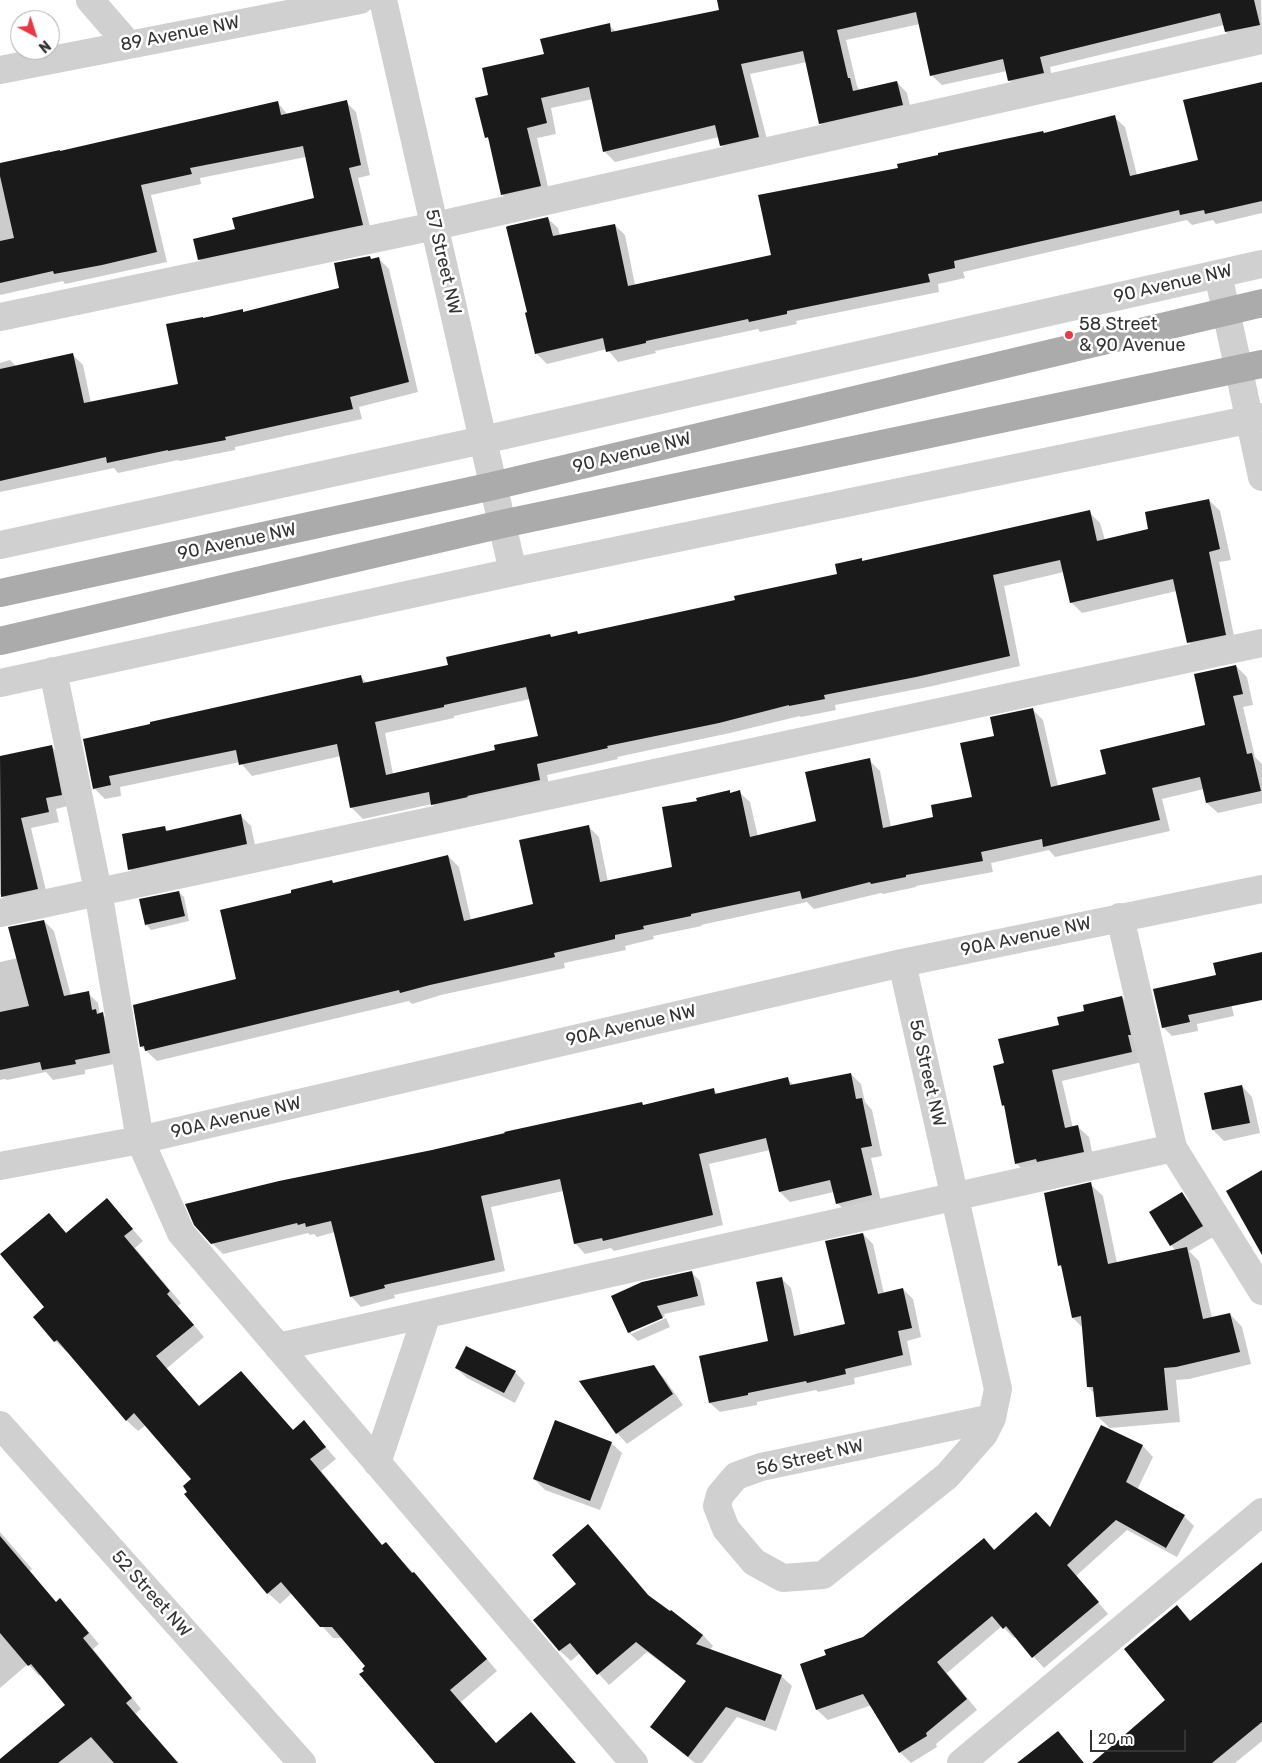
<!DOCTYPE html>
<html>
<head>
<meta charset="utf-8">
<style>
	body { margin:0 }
	#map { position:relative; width:1262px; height:1763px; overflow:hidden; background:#fff; font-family:Rubik,sans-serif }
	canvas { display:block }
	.north { position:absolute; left:10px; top:10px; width:50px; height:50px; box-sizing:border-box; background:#fff; border:1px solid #adadad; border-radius:50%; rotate:140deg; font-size:14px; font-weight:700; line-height:20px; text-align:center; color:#333 }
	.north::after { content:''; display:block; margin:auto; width:18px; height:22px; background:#e63946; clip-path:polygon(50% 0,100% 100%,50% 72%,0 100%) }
	.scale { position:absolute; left:1090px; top:1730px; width:96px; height:22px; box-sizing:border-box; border:2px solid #333; border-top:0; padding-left:6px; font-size:15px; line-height:18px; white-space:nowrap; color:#333; -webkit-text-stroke:4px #fff; paint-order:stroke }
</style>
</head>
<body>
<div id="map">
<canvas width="1262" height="1763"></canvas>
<div class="north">N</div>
<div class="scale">20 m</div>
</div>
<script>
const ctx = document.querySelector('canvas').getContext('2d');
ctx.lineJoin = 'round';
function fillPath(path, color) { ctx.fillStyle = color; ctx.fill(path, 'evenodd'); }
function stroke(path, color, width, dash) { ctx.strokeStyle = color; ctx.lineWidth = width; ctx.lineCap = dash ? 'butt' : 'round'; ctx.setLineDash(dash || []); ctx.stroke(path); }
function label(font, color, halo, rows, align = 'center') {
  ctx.font = font + ' Rubik,sans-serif'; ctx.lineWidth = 5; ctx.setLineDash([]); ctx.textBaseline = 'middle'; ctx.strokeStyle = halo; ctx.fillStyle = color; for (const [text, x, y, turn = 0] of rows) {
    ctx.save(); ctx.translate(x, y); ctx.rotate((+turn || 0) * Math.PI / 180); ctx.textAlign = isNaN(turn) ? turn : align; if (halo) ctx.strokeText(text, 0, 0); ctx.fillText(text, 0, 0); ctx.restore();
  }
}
fillPath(new Path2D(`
	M 733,0 L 1261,0 L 1262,37 L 1236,42 L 1226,32 L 1224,25 L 1050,67 L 1053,83 L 1020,91 L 1009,80 L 1007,71 L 942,85 L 931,75 L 920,24 L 846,40 L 857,86 L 860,91 L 897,82 L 907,93 L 912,115 L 831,133 L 820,123 L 807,62 L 750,74 L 769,147 L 732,156 L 721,145 L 719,137 L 615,162 L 604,151 L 593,99 L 551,108 L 556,134 L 537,138 L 550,196 L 513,205 L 502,194 L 490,141 L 486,137 L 490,96 L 545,55 L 609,25 L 616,32 L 720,11 Z
	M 1262,83 L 1262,213 L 1216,224 L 1213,220 L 1192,225 L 1187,220 L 963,272 L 965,278 L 938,284 L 939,292 L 796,321 L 797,324 L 760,332 L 758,329 L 655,351 L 656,353 L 618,362 L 607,349 L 547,364 L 536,353 L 547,218 L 558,228 L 560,236 L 615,225 L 625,235 L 635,285 L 772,256 L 899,168 L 1114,117 L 1125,127 L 1137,175 L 1199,160 Z
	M 346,102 L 356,112 L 370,175 L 358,178 L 372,235 L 209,269 L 199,259 L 237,230 L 316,199 L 306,157 L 200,178 L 201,184 L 151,195 L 167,262 L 65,284 L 63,281 L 0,295 L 0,164 L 61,152 L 278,103 L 288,115 Z
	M 369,257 L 372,260 L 379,259 L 389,269 L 418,392 L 359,407 L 362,419 L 235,447 L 235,450 L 180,461 L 178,460 L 118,473 L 114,468 L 0,492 L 0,363 L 10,360 L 17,367 L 73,355 L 83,365 L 91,403 L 179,385 L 203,319 L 242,310 L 245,313 L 341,289 Z
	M 1209,500 L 1220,511 L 1231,560 L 1219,562 L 1236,646 L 1200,653 L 1189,642 L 1177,591 L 1082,613 L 1071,602 L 1064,572 L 1004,586 L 1020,666 L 928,687 L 835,705 L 836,710 L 801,717 L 800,716 L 730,733 L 617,757 L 618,759 L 547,775 L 550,791 L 444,815 L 432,804 L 363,819 L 352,808 L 341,756 L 252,776 L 240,762 L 120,787 L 121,796 L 105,799 L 94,788 L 84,740 L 361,677 L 368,684 L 449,666 L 550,635 L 552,638 L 577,632 L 579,635 L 736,601 L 839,575 L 861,559 L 864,562 L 1089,512 L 1100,523 L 1105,540 L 1150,530 ZM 530,699 L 539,737 L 496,751 L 393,774 L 385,733 L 454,718 L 454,716 Z
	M 1236,666 L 1247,677 L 1253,705 L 1243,707 L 1255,757 L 1262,764 L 1262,803 L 1218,813 L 1207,803 L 1204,789 L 1162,799 L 1170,831 L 1055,857 L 1049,850 L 991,863 L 993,872 L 916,886 L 916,887 L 883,894 L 881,893 L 814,909 L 807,902 L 701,925 L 702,926 L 653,936 L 654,939 L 625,946 L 626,950 L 564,963 L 565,968 L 441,995 L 412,1004 L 409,1001 L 157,1061 L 141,1046 L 238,980 L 293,894 L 332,882 L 334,884 L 448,856 L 459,867 L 471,920 L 534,905 L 588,826 L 599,837 L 608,882 L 673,868 L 699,802 L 729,792 L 731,794 L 739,792 L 750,802 L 758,837 L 817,822 L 869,760 L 880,771 L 891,827 L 935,818 L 974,798 L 996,737 L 1032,709 L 1043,720 L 1058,786 L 1108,775 L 1206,726 Z
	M 52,747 L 62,757 L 72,805 L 56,809 L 59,822 L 31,828 L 48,899 L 11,907 L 0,894 L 0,757 Z
	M 240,815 L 251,826 L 257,855 L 140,880 L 130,869 L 164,827 L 169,832 Z
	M 179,892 L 184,897 L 189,921 L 151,930 L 146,924 Z
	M 44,921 L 54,931 L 71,996 L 88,993 L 98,1003 L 100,1014 L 102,1014 L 112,1024 L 119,1063 L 85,1070 L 85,1074 L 53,1080 L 46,1072 L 7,1080 L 5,1079 L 0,1080 L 0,962 L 18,958 Z
	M 1227,985 L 1234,1016 L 1197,1024 L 1198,1031 L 1172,1036 L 1163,1027 Z
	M 1122,997 L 1132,1008 L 1142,1062 L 1062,1081 L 1073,1128 L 1078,1127 L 1089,1137 L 1094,1162 L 1027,1174 L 1016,1163 L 1006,1108 L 1003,1105 L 1005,1064 L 1060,1026 L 1086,1012 Z
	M 851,1074 L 861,1084 L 865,1102 L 872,1110 L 882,1156 L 871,1158 L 882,1206 L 848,1213 L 837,1203 L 834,1192 L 790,1202 L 780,1192 L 770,1150 L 709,1164 L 723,1225 L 614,1251 L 611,1248 L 585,1254 L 575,1243 L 563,1191 L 491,1207 L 505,1271 L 394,1295 L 395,1298 L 361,1307 L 351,1296 L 335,1232 L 317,1237 L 314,1234 L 310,1235 L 308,1233 L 223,1254 L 212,1243 L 644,1106 L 713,1089 L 719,1095 L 787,1079 L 794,1085 Z
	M 1242,1086 L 1252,1097 L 1260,1133 L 1224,1141 L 1213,1130 L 1206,1094 Z
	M 1090,1184 L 1103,1196 L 1117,1263 L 1176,1251 L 1171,1245 L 1182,1194 L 1192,1204 L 1213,1237 L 1189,1251 L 1199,1261 L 1212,1318 L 1230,1314 L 1242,1327 L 1251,1364 L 1189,1379 L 1176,1380 L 1180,1422 L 1110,1428 L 1097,1416 L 1095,1394 L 1088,1387 L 1083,1328 L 1073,1318 L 1063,1269 L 1059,1265 Z
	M 107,1200 L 143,1241 L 135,1248 L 181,1303 L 178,1306 L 204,1337 L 166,1369 L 200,1407 L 241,1372 L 293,1430 L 304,1422 L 336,1459 L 321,1471 L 383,1546 L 386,1544 L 425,1585 L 497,1671 L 461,1702 L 496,1744 L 576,1763 L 436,1763 L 366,1671 L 367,1666 L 343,1638 L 333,1638 L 292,1593 L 280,1604 L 268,1593 L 193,1479 L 146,1425 L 138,1431 L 126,1420 L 68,1351 L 67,1352 L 55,1341 L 46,1307 L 49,1214 L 67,1234 Z
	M 863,1234 L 873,1244 L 884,1294 L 903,1289 L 913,1299 L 921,1337 L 907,1341 L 912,1365 L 854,1378 L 855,1384 L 818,1392 L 816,1390 L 757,1402 L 757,1405 L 720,1412 L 710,1403 L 770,1342 L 781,1278 L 791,1288 L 801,1336 L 847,1325 Z
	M 692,1273 L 700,1281 L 705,1305 L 664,1314 L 665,1316 L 631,1331 L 631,1334 L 666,1318 L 670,1327 L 638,1341 L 629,1333 L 613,1297 Z
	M 653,1367 L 664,1378 L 683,1405 L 627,1444 L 617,1433 Z
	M 456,1368 L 515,1372 L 525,1383 L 515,1403 L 467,1378 Z
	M 1102,1426 L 1143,1446 L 1153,1457 L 1137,1490 L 1184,1516 L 1194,1526 L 1177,1557 L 1127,1530 L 1076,1576 L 1108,1614 L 1044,1668 L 1016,1637 L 1014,1638 L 1002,1626 L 947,1673 L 977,1710 L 936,1744 L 937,1747 L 911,1763 L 900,1752 L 872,1705 L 828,1720 L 817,1710 L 828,1655 L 864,1638 L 984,1540 L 995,1550 L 1051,1529 Z
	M 611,1443 L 622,1453 L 600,1510 L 545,1490 L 534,1479 Z
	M 0,1532 L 32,1569 L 30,1571 L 56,1603 L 70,1610 L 99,1644 L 93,1649 L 141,1709 L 135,1714 L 179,1763 L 12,1763 L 67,1706 L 41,1674 L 39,1676 L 28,1664 L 0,1688 Z
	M 598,1536 L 652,1599 L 703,1635 L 713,1646 L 710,1650 L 781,1676 L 792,1686 L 776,1731 L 737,1717 L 702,1763 L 695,1763 L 662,1737 L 652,1727 L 687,1682 L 647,1652 L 609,1685 L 580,1653 L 571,1661 L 560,1651 L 534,1620 L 578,1584 Z
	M 1262,1564 L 1262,1741 L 1235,1763 L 1094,1763 L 1167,1700 L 1177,1606 L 1191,1621 Z
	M 1058,1732 L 1084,1763 L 1024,1763 Z`), '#0003');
fillPath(new Path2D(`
	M 717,0 L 1254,0 L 1260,25 L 1225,32 L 1220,13 L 1040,57 L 1044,73 L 1008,81 L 1003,59 L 930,76 L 916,12 L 837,30 L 848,78 L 850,78 L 853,91 L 897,81 L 903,105 L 819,124 L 803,51 L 741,64 L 759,137 L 720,146 L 715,125 L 603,152 L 589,87 L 541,98 L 547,123 L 527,128 L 541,186 L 501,195 L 488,137 L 485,138 L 475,98 L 488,95 L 482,68 L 544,54 L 540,39 L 610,23 L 611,32 L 719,10 Z
	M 1262,82 L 1262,201 L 1205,214 L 1204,210 L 1180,215 L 1179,210 L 954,261 L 955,268 L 928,274 L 930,282 L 787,311 L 787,314 L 749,322 L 748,319 L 646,341 L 646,343 L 606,352 L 603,338 L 535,354 L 525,313 L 527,312 L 506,227 L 508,226 L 548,217 L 553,236 L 615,224 L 628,286 L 771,255 L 758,195 L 898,168 L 897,164 L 938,155 L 938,153 L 1043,131 L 1044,133 L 1115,115 L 1130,176 L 1198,160 L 1183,100 Z
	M 347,100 L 361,165 L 349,168 L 363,225 L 198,260 L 193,239 L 235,229 L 232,218 L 314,198 L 303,146 L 190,168 L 192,174 L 141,185 L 157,252 L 102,265 L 54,274 L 53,271 L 0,283 L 0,241 L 14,238 L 0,176 L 0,163 L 60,150 L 60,151 L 278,101 L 281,115 Z
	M 370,256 L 371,259 L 379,257 L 409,382 L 350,397 L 353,409 L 225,437 L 226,440 L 168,451 L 168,450 L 107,463 L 106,457 L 0,481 L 0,369 L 73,353 L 84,403 L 178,384 L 166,324 L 203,317 L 203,318 L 243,309 L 243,312 L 339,288 L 334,263 Z
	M 1209,499 L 1220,549 L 1209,552 L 1226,635 L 1187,643 L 1173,579 L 1070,603 L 1060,560 L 993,575 L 1010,656 L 916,677 L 824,695 L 825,699 L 789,706 L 789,705 L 719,723 L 607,746 L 608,748 L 537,764 L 540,780 L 467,796 L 468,797 L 431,805 L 429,792 L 350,808 L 337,744 L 239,765 L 236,750 L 109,776 L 111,785 L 93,789 L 83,739 L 150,724 L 150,722 L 361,675 L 363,683 L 448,665 L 446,657 L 550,634 L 551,637 L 577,631 L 578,634 L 735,600 L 734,596 L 837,574 L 835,564 L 862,558 L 862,561 L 1090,510 L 1097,541 L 1148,529 L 1145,512 ZM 526,687 L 538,736 L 494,745 L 495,750 L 386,775 L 375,722 L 444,707 L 444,705 Z
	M 1236,665 L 1243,694 L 1233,696 L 1247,754 L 1252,753 L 1261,791 L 1206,803 L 1200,777 L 1152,788 L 1160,820 L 1043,847 L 1042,839 L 981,852 L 983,861 L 906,875 L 906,877 L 871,884 L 870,882 L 802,899 L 800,891 L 691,914 L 691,916 L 643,926 L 644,929 L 615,935 L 615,939 L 554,953 L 555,957 L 430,985 L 400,993 L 399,990 L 145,1051 L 144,1046 L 140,1047 L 133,1005 L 236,979 L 220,910 L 291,893 L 291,890 L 332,880 L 333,883 L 448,855 L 464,921 L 533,904 L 519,840 L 589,825 L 600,882 L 672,867 L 662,807 L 697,801 L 696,798 L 730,790 L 730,793 L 740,790 L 750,837 L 816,821 L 805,772 L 870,758 L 883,828 L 933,817 L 931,805 L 972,797 L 960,743 L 994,736 L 990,717 L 1033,708 L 1051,787 L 1106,774 L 1100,750 L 1205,725 L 1194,674 Z
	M 52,745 L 62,795 L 46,798 L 49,812 L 21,818 L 38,889 L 1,897 L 0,756 Z
	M 241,814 L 247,844 L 128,870 L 122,834 L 165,826 L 166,831 Z
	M 179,891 L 185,916 L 145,925 L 139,899 Z
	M 44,920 L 64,996 L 89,991 L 92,1010 L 96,1009 L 97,1014 L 103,1012 L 110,1053 L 75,1060 L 76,1064 L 42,1070 L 40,1062 L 0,1070 L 0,1012 L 29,1006 L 8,927 Z
	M 1262,952 L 1262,1000 L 1188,1015 L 1190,1022 L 1162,1028 L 1153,989 L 1216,975 L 1213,963 Z
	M 1122,996 L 1131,1035 L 1128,1035 L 1132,1052 L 1052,1070 L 1065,1128 L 1078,1125 L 1084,1152 L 1037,1162 L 1036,1159 L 1015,1164 L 1004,1105 L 1002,1106 L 993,1066 L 1004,1063 L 998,1039 L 1059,1025 L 1057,1017 L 1084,1011 L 1083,1005 Z
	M 851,1073 L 856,1099 L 862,1098 L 872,1146 L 861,1148 L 872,1195 L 836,1204 L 830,1180 L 779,1192 L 766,1138 L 699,1154 L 713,1215 L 603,1241 L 602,1238 L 574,1244 L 560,1179 L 481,1196 L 495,1260 L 384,1285 L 385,1288 L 350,1297 L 331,1221 L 306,1227 L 305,1223 L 298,1225 L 297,1223 L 211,1244 L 194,1225 L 185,1204 L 279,1181 L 432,1150 L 505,1133 L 504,1132 L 642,1102 L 643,1105 L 714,1088 L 715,1094 L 788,1077 L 790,1085 Z
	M 1242,1085 L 1250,1123 L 1212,1130 L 1204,1093 Z
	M 1262,1170 L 1262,1255 L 1226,1191 Z
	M 1091,1182 L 1108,1264 L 1187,1247 L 1203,1319 L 1230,1313 L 1240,1352 L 1176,1367 L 1164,1368 L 1168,1410 L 1096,1417 L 1093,1387 L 1087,1387 L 1081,1316 L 1072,1318 L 1061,1265 L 1058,1266 L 1044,1193 Z
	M 1182,1192 L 1203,1226 L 1170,1246 L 1149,1212 Z
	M 107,1198 L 133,1229 L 124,1236 L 170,1291 L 167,1294 L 194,1325 L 156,1356 L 199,1406 L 241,1371 L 293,1430 L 304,1420 L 326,1447 L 310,1459 L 382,1545 L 386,1542 L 412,1573 L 414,1572 L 487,1659 L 450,1690 L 496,1743 L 531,1712 L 576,1763 L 435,1763 L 359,1674 L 364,1671 L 362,1669 L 365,1666 L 332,1627 L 320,1627 L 281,1582 L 267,1594 L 184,1494 L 187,1492 L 183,1486 L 191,1479 L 134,1413 L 126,1421 L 57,1340 L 54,1342 L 33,1317 L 44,1307 L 0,1254 L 49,1213 L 66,1233 Z
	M 863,1233 L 878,1294 L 903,1288 L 912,1328 L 898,1331 L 903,1355 L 845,1369 L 846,1374 L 807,1383 L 806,1381 L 748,1393 L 748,1395 L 709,1403 L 699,1356 L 768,1341 L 756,1282 L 782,1277 L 794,1336 L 845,1324 L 825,1241 Z
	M 692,1271 L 698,1296 L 657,1306 L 663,1318 L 628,1333 L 611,1296 L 642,1282 Z
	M 466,1346 L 516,1371 L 504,1393 L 455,1368 Z
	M 654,1365 L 673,1394 L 616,1434 L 579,1381 Z
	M 555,1420 L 612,1442 L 590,1501 L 533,1479 Z
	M 1101,1425 L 1143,1445 L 1126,1482 L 1185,1515 L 1166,1548 L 1116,1520 L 1067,1565 L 1099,1602 L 1032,1658 L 1006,1626 L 1003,1629 L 992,1616 L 937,1662 L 967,1699 L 926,1733 L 927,1736 L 899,1753 L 863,1694 L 816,1710 L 800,1664 L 826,1655 L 824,1650 L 863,1637 L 984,1538 L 994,1550 L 1036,1512 L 1050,1527 Z
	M 588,1524 L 648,1595 L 670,1611 L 671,1610 L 703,1635 L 696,1644 L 782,1675 L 765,1721 L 726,1707 L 688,1757 L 650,1727 L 686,1681 L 636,1642 L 597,1675 L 570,1643 L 559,1651 L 533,1620 L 576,1584 L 552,1555 Z
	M 0,1536 L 56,1602 L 60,1598 L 89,1633 L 83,1638 L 132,1698 L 126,1703 L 178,1763 L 114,1763 L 91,1737 L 58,1763 L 0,1763 L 0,1759 L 65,1705 L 31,1664 L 28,1666 L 0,1633 Z
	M 1262,1562 L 1262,1722 L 1212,1763 L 1092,1763 L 1165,1700 L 1124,1649 L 1177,1605 L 1190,1621 Z
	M 1058,1731 L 1084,1763 L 1017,1763 Z`), '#1a1a1a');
stroke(new Path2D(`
	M 90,0 L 128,44
	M 383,0 L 513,572
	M 0,70 L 360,0
	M 1218,274 L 1262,477
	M 0,317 L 435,226 L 1262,40
	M 0,545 L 483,440 L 1262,264
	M 53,671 L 98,891 L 140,1140 L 181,1233 L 634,1763
	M 0,683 L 513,572 L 1262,417
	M 0,913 L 1262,643
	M 1120,917 L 1173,1148
	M 902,963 L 998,1389 L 992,1418 L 984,1434 L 947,1476 L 823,1575 L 783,1578 L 754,1562 L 726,1529 L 717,1506 L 720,1495 L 736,1476 L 761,1467 L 992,1418
	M 0,1166 L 140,1140 L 902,963 L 1262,889
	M 278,1347 L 1173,1148 L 1262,1291
	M 0,1425 L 302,1763
	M 377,1463 L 427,1314
	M 961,1763 L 1262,1512`), '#d0d0d0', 28);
stroke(new Path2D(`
	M 0,593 L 493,486 L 1262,303
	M 0,641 L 502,524 L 1262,364`), '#ababab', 28);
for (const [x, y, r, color] of [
	[1069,335,5,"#e63946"]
]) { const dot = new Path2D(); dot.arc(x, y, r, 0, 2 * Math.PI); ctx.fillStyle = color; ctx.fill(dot); stroke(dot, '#fff', 2); }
label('18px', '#333', '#fff', [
	["89 Avenue NW",180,34,-11],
	["57 Street NW",443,262,77],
	["90 Avenue NW",1173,284,-13],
	["90 Avenue NW",632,453,-14],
	["90 Avenue NW",237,542,-12],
	["90A Avenue NW",1026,937,-12],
	["90A Avenue NW",631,1026,-13],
	["56 Street NW",927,1073,77],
	["90A Avenue NW",236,1118,-13],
	["56 Street NW",810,1458,-13],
	["52 Street NW",151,1594,48]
]);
label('18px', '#333', '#fff', [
	["58 Street",1079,325],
	["& 90 Avenue",1079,346]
], 'left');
</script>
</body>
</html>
